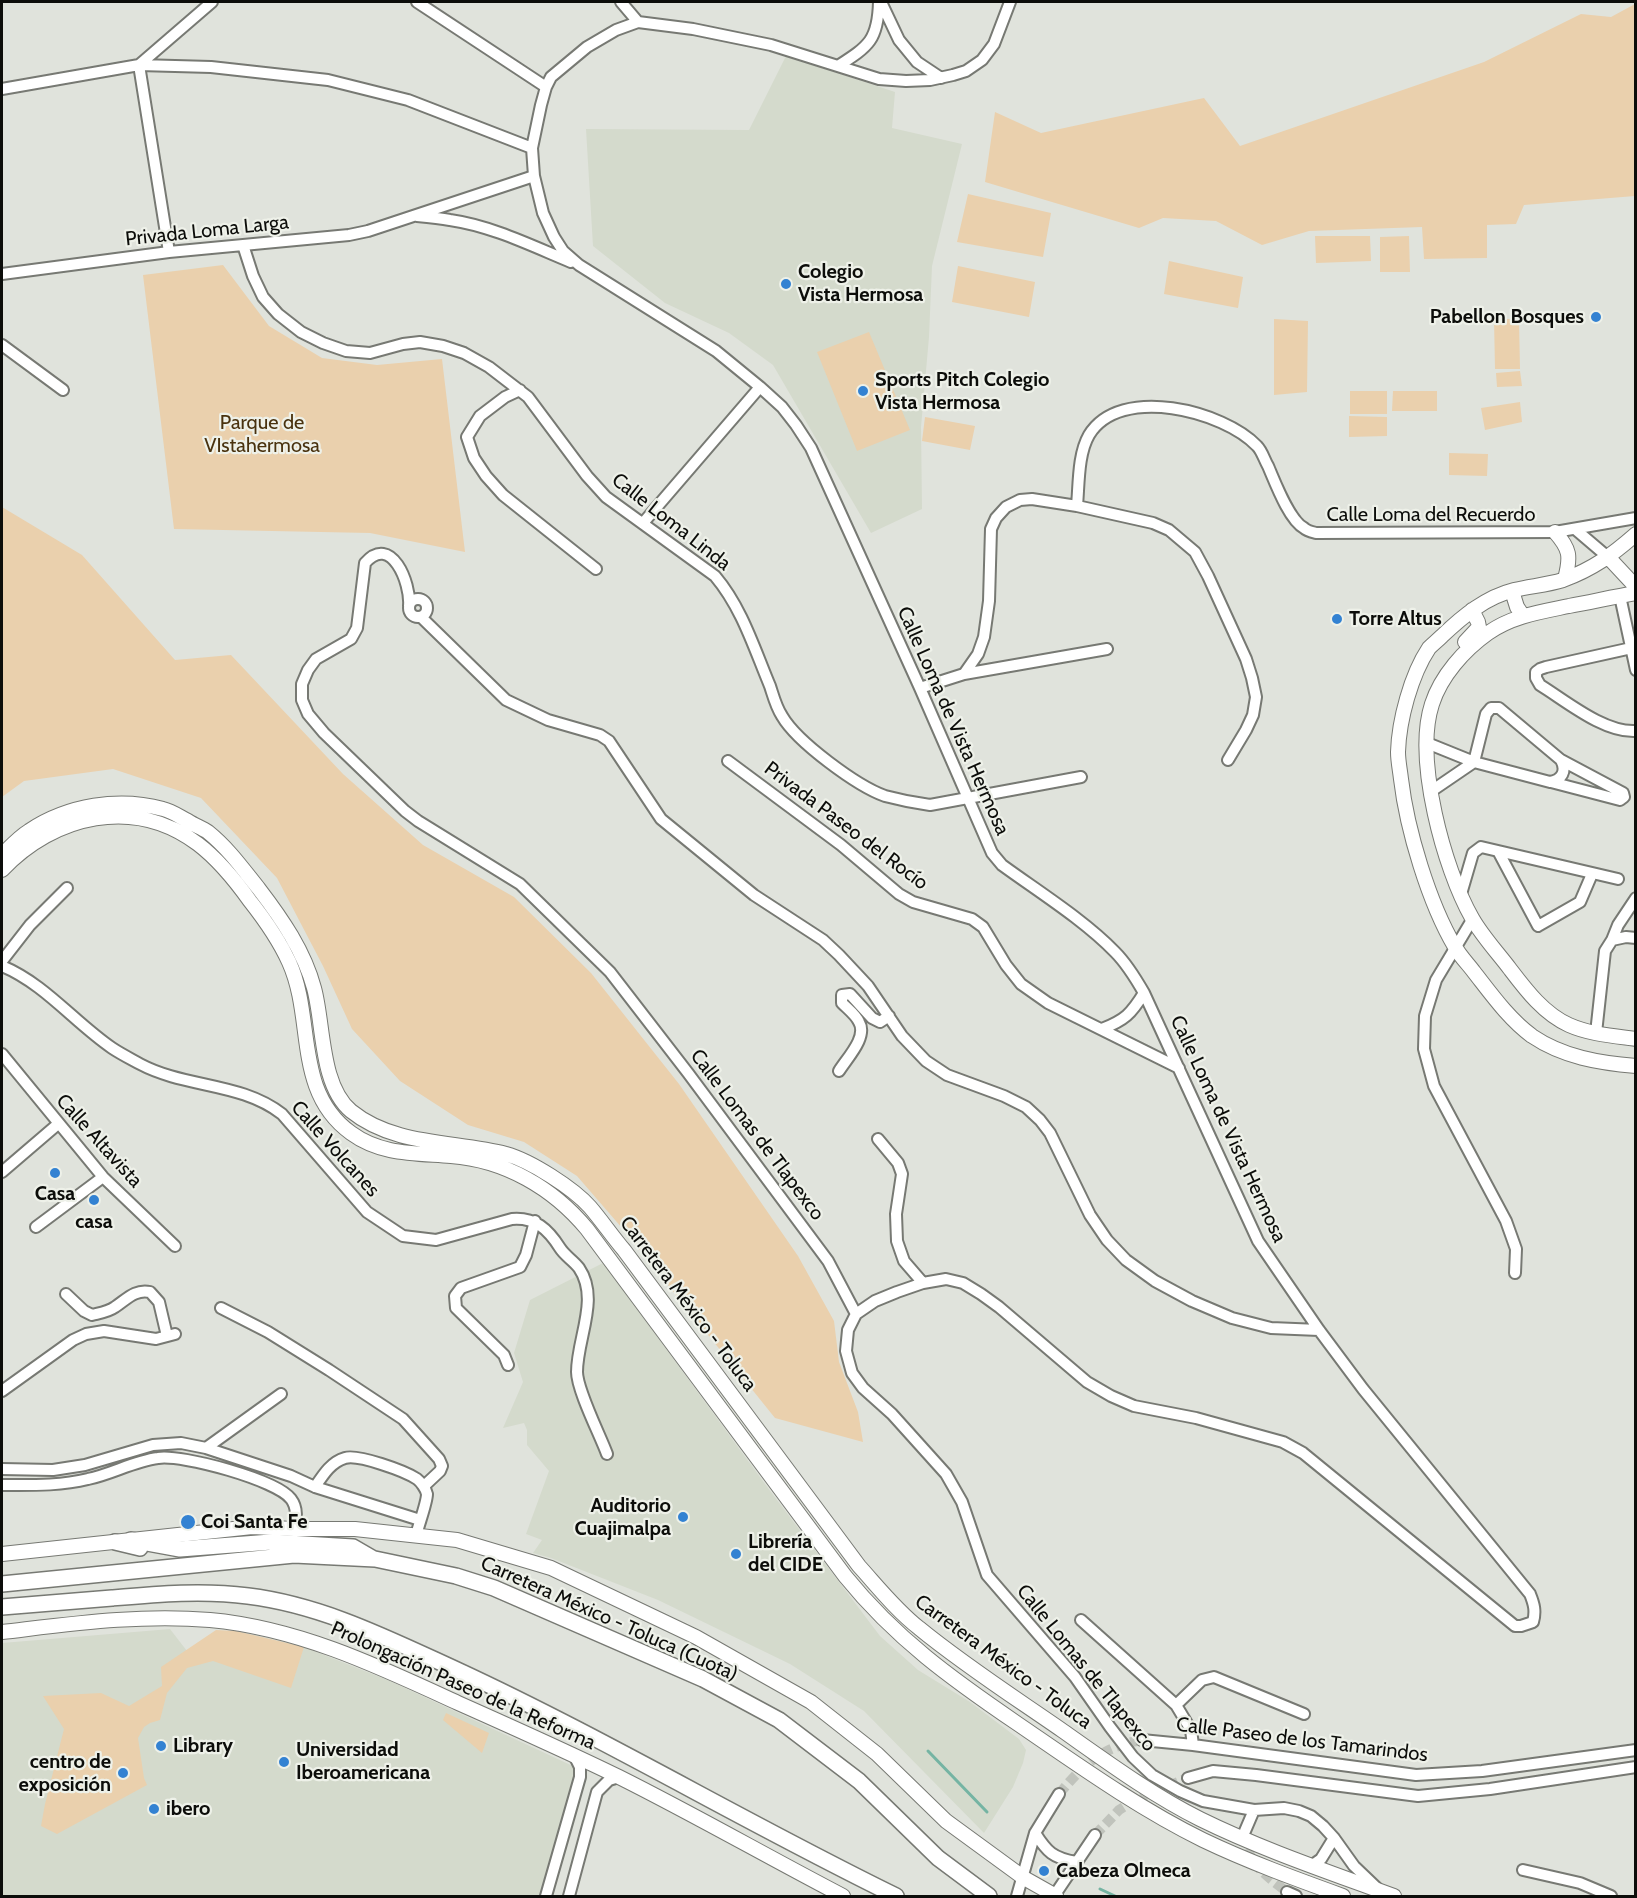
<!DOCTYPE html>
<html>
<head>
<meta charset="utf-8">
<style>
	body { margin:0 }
	#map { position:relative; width:1637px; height:1898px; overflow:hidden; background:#e0e3dc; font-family:Cabin,sans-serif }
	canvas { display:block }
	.frame { position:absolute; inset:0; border:3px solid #0c0d0a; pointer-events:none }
</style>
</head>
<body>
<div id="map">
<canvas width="1637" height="1898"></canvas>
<div class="frame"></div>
</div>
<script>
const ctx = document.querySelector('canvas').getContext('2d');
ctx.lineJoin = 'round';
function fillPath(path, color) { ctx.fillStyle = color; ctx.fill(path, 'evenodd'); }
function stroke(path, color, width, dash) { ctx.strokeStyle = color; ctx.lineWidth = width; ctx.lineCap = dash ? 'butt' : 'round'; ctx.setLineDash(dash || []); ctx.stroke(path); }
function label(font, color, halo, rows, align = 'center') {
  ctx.font = font + ' Cabin,sans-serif'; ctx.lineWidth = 4.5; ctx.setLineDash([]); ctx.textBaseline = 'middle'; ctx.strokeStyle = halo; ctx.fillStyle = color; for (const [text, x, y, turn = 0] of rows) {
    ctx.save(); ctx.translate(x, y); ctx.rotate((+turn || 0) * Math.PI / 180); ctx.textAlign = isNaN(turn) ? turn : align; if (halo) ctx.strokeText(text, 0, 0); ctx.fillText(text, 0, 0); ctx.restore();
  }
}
fillPath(new Path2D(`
	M 786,56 L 895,92 L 892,128 L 962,144 L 932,266 L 929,337 L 921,427 L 922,509 L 871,533 L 773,365 L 729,333 L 665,303 L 593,246 L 586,129 L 749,130 Z
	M 603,1263 L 771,1492 L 880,1636 L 918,1670 L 970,1702 L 1019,1739 L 1026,1750 L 1023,1763 L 1013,1787 L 984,1833 L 864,1711 L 790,1664 L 658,1600 L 551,1558 L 533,1553 L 542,1540 L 526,1534 L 549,1471 L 527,1445 L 527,1430 L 524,1423 L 503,1428 L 523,1382 L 514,1353 L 530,1300 Z
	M 170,1629 L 187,1651 L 236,1631 L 304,1647 L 390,1681 L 577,1768 L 539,1896 L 2,1896 L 2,1643 Z`), '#d4dacc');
fillPath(new Path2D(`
	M 1635,4 L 1635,196 L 1524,205 L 1516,224 L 1487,225 L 1487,258 L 1424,259 L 1422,227 L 1309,231 L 1262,245 L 1216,221 L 1163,218 L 1139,228 L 985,182 L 995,112 L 1041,133 L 1204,98 L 1240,146 L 1484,62 L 1581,14 L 1611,17 Z
	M 968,194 L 1051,213 L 1043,257 L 957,242 Z
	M 1315,236 L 1370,236 L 1371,261 L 1316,263 Z
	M 1409,236 L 1410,272 L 1380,272 L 1380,237 Z
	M 1169,261 L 1243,277 L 1238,308 L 1164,294 Z
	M 223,265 L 269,326 L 322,358 L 377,365 L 442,359 L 465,552 L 370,533 L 174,529 L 143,275 Z
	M 958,266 L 1035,282 L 1029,317 L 952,302 Z
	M 1274,319 L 1308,321 L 1307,392 L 1274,395 Z
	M 1494,319 L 1519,319 L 1520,369 L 1495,369 Z
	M 869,332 L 910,430 L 857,451 L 817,352 Z
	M 1520,371 L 1522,386 L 1497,387 L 1496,373 Z
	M 1350,391 L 1387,391 L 1387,414 L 1350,414 Z
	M 1393,391 L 1437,391 L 1437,411 L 1392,411 Z
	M 1520,402 L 1522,422 L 1485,430 L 1481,408 Z
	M 1349,416 L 1387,417 L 1387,436 L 1349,437 Z
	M 925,417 L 975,426 L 970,450 L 922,441 Z
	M 1449,453 L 1488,454 L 1487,476 L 1449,475 Z
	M 2,507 L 82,555 L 175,660 L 231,655 L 343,774 L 423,845 L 514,897 L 591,973 L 679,1084 L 798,1256 L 834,1321 L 839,1362 L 858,1412 L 863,1442 L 775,1418 L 622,1228 L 577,1176 L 524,1142 L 468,1125 L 400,1081 L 352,1029 L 323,966 L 277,878 L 201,798 L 113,769 L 24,781 L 2,797 Z
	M 216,1630 L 236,1631 L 304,1647 L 291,1688 L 213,1661 L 187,1668 L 167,1693 L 160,1720 L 150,1723 L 144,1727 L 138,1738 L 144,1778 L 147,1785 L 57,1834 L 41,1826 L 45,1804 L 64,1729 L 43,1696 L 101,1693 L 129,1706 L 162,1686 L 161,1667 Z
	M 446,1713 L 489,1733 L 482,1753 L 443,1720 Z`), '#ead0ad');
stroke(new Path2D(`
	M 928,1751 L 987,1812
	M 1100,1889 L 1115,1896`), '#75b4a3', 3);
stroke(new Path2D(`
	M 1059,1794 C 1085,1763 1102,1747 1142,1740
	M 1245,1834 C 1245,1862 1267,1876 1287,1892
	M 1095,1835 L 1119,1810 L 1138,1798 L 1188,1778`), '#c0c3bc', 10, [10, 5]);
const minor = new Path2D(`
	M 417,2 L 546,87
	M 621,2 L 638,22
	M 881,2 L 899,40 L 917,62 L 941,78
	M 1010,2 L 994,44 L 982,60 L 966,71 L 953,75 L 930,80 L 906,81 L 879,79 L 771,45 L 693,29 L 638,22 L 616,30 L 587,47 L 551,77 L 546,87 L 541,105 L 532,148 L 534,176 L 543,213 L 554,237 L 563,251 L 579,265 L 716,351 L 760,387 L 782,407 L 796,425 L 811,448 L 920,688 L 992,853 L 1002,865 C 1039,892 1084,920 1115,952 C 1127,964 1136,979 1144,993 L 1258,1241 L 1319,1330 L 1363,1389 L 1530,1594 C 1534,1604 1536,1611 1533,1622 L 1521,1626 L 1515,1626 L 1303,1453 L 1283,1442 L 1196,1418 L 1134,1406 L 1111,1396 L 1087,1382 L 999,1307 L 981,1294 L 963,1283 L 946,1279 L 923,1283 L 897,1292 L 875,1301 L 856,1314 L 848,1330 L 846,1351 L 852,1373 L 863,1388 L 892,1414 L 946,1474 L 962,1502 L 987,1575 L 1075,1677 L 1110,1727 L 1133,1757 L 1152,1775 L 1180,1791 L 1203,1801 L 1254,1810 L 1284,1808 L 1299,1811 L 1311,1816 L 1323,1826 L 1334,1838 L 1354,1866 L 1377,1888
	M 139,65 L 169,252
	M 139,65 L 212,2
	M 838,66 C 869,46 878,40 879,2
	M 2,89 L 139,65 L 211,67 L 328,80 L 408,100 L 532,148
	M 417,216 C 428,217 439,218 450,220 C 492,226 532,246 571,262
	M 243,245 L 253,276 L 263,297 L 278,314 L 301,332 L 323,343 L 346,351 L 370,353 L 403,344 L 420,342 L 443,346 L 464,353 L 489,367 L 528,397 L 587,476 L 606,497 L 715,576 C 742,608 754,648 770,686 C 773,695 776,707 782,716 C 797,742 857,786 885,796 C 900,800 915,803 930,805 L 1081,777
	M 2,274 L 169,252 L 349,235 L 368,231 L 534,176
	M 2,345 L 63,390
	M 520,390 L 505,397 L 480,416 L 467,437 L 474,458 L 486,476 L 503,495 L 596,569
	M 1077,506 C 1079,483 1078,454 1089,435 C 1120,384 1224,411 1257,446 C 1262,451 1264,459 1268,466 C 1275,482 1289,520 1304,528 C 1307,531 1312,532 1316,533 L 1555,532 L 1636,518
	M 643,523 L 760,387
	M 1575,529 L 1609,558
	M 1620,596 L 1636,670
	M409 608a9 9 0 1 1 18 0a9 9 0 1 1-18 0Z
	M 409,606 C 411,583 391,533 365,563 L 357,628 L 351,639 L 316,659 L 308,670 L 302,684 L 302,700 L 308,714 L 324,733 L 405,811 L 418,821 L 520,884 L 610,972 L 688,1073 L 828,1261 L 856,1314
	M 421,617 L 506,700 L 548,720 L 600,735 L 609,741 L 661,819 L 754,895 L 823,940 L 839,955 L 868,986 L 902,1036 L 926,1061 L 947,1075 L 1004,1096 L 1026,1107 L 1040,1120 L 1050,1133 L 1090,1215 L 1107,1240 L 1126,1260 L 1155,1281 L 1192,1301 L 1232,1318 L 1271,1328 L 1319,1330
	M 1636,647 L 1546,667 L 1540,669 L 1536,672 L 1536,678 L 1540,685 C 1566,701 1604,733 1636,731
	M 964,674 L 1107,649
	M 920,688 L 964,674 L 978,654 L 984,637 L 989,601 L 991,529 L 996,518 L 1006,507 L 1020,500 L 1032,499 L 1077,506 L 1153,523 L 1169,530 L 1195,552 L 1208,576 L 1246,659 L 1252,678 L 1256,697 L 1253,715 L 1246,730 L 1228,760
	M 1427,743 L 1474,762 L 1550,782 C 1562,780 1567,771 1561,760 L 1499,708 L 1491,708 L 1486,714 L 1474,762 L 1430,792
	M 728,761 L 841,845 L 899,894 L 913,902 L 972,919 L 983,927 L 1006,965 L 1021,984 L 1048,1003 L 1179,1068
	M 1551,782 L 1620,800 L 1624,797 L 1623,793 L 1561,760
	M 1498,851 L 1538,926 L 1580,902 L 1592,874
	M 1461,894 L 1473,853 L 1481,847 L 1618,879
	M 1472,920 L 1436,980 L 1425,1016 L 1424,1049 L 1434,1086 L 1506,1221 L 1516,1249 L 1515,1273
	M 1612,940 L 1618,925 L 1636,898
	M 2,961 L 30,925 L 67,888
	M 2,966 C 45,984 74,1022 112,1048 C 121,1054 131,1059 140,1064 C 185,1088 241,1082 282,1114 L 367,1212 L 403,1236 L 436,1240 L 512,1219 C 535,1217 548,1229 560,1248 C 565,1256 573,1260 579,1268 C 600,1299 577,1338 577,1372 C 577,1390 600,1435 607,1454
	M 1102,1029 C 1125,1020 1131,1014 1144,993
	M 1596,1033 L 1605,951 L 1612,940 L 1626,937 L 1636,938
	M 2,1054 L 103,1177 L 175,1246
	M 839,1071 C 847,1058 868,1037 859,1022 C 856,1015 848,1009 842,1003 L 842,995 L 850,994 L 872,1018 L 880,1022 L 889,1016
	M 878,1139 L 898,1163 L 902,1174 L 896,1214 L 897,1241 L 904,1261 L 923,1283
	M 2,1172 L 58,1124
	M 36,1227 L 103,1177
	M 66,1294 L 84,1311 L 92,1315 C 100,1313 108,1312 115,1307 C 127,1299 135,1289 150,1292 L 159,1302 L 167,1336
	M 221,1308 L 268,1332 L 329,1370 L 403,1419 L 439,1459 L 442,1466 L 440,1471 L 424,1486
	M 508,1365 L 504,1355 L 456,1308 L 455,1296 L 461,1288 L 520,1267 L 526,1255 L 535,1221
	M 2,1391 L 73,1340 L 86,1334 L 104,1331 L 156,1339 L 175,1334
	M 206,1448 L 281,1394
	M 2,1469 L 53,1470 L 85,1465 L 153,1445 L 181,1443 L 206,1448 L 291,1476 L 315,1487 L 420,1520
	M 2,1485 C 30,1485 60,1486 88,1479 C 112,1474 134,1461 158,1458 C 182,1454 277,1480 291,1499 C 298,1508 296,1519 294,1529
	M 315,1487 C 323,1475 331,1462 345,1458 C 358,1454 405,1471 417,1479 C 421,1482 426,1489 427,1494 C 427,1503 418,1526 416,1536
	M 1081,1620 L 1176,1705 L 1191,1730 L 1193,1745
	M 1176,1705 L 1202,1680 L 1214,1677 L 1304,1714
	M 1142,1740 L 1193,1745 L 1416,1775 L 1482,1771 L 1636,1750
	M 1188,1778 L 1213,1771 L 1256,1775 L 1418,1796 L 1490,1789 L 1636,1767
	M 1245,1831 L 1254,1810
	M 1035,1833 C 1047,1852 1053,1858 1076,1862
	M 1311,1866 L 1321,1859 L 1334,1838
	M 1523,1870 L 1580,1883 L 1611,1896
	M 1287,1892 L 1296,1896
	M 546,1896 L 580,1777 L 580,1767 L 575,1757
	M 569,1896 L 597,1792 L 609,1780 L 619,1777
	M 1017,1896 L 1035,1833 L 1059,1794
	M 1054,1896 L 1095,1835`);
const major = new Path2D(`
	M 1555,532 C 1570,549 1571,556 1565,579
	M 1636,534 C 1612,555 1593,569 1563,580 C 1547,585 1531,586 1514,590 C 1486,597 1463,616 1442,636 C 1438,640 1433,644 1429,648 C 1411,675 1399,720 1398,752 C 1398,761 1400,770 1401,779 C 1407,830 1429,903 1455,947 C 1460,956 1468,964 1474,972 C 1492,995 1509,1019 1532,1036 C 1563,1057 1599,1063 1636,1066
	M 1609,558 L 1636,587
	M 1512,591 L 1517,607 L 1523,616
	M 1636,593 C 1613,597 1591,602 1569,606 C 1540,612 1512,616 1488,633 C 1464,650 1441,676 1432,704 C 1414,759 1444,869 1472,918 C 1482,936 1498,953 1510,969 C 1526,990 1544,1014 1569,1025 C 1589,1034 1614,1036 1636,1039
	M 1465,642 L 1479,627 L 1478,622 L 1472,610
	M 2,855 C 10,847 19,837 29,831 C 68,805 119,797 163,809 C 172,811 180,817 188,821 C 194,825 202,828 208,832 C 228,848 243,869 259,889 C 282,919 304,951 314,988 C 324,1024 320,1085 351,1111 C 394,1146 455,1141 506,1154 C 531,1161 573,1188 590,1207 C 602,1221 612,1236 624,1250 L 859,1566 C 878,1587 896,1610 919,1628 C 964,1665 1014,1697 1063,1731 C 1107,1762 1152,1795 1200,1819 C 1263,1850 1329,1872 1394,1896
	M 2,870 C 54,815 134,796 198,844 C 219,860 235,880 250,901 C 265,920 279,940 289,962 C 315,1019 293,1091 351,1133 C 381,1155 415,1153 451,1156 C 505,1160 553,1188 587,1229 L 845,1576 C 896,1639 952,1679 1018,1724 C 1078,1765 1138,1808 1203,1840 C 1249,1862 1296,1879 1343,1896
	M 2,1554 L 252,1527 L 294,1529 L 355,1529 L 457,1540 L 551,1568 L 696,1637 L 811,1702 L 877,1754 L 946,1821 L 1024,1878 L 1056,1896
	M 2,1632 C 71,1624 139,1614 210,1620 C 298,1628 378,1666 458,1703 C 512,1727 566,1751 619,1777 C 695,1815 768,1857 843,1896`);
const highway = new Path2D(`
	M 131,1540 L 180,1549 L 271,1542 L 353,1547 L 372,1558
	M 115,1542 L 140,1548
	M 2,1584 L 294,1555 L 375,1559 L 456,1576 L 494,1588 L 703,1679 L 779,1720 L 859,1781 L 938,1858 L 989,1896
	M 2,1607 C 38,1604 75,1601 112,1598 C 158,1594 203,1590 248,1596 C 322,1605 389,1639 457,1670 C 606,1739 748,1824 896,1896`);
stroke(minor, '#777973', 14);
stroke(major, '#777973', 16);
stroke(highway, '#777973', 18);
stroke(minor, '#fff', 10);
stroke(major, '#fff', 14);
stroke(highway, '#fff', 15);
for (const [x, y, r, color] of [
	[786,284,6,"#3382d2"],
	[1596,317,6,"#3382d2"],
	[863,391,6,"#3382d2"],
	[1337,619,6,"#3382d2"],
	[55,1173,6,"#3382d2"],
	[94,1200,6,"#3382d2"],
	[683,1517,6,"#3382d2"],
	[188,1522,8,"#3382d2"],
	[736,1554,6,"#3382d2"],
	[161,1746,6,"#3382d2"],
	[284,1762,6,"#3382d2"],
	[123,1773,6,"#3382d2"],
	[154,1809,6,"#3382d2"],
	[1044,1871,6,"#3382d2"]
]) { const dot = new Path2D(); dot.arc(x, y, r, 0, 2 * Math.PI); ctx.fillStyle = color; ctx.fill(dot); stroke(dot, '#eef1e9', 2); }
label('20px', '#0c0d0a', '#eef1e9', [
	["Privada Loma Larga",207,231,-6],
	["Calle Loma del Recuerdo",1431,515],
	["Calle Loma Linda",671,522,38],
	["Calle Loma de Vista Hermosa",953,721,66],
	["Privada Paseo del Rocío",846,826,37],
	["Calle Loma de Vista Hermosa",1228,1129,65],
	["Calle Lomas de Tlapexco",757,1135,53],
	["Calle Altavista",99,1141,48],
	["Calle Volcanes",335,1149,48],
	["Carretera México - Toluca",688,1304,53],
	["Carretera México - Toluca (Cuota)",609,1619,24],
	["Carretera México - Toluca",1003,1662,36],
	["Calle Lomas de Tlapexco",1086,1668,51],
	["Prolongación Paseo de la Reforma",463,1686,24],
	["Calle Paseo de los Tamarindos",1302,1740,7]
]);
label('bold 20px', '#0c0d0a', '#eef1e9', [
	["Colegio",798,272],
	["Vista Hermosa",798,295],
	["Pabellon Bosques",1584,317,"right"],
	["Sports Pitch Colegio",875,380],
	["Vista Hermosa",875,403],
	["Torre Altus",1349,619],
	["Casa",55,1194,"center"],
	["casa",94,1222,"center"],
	["Auditorio",671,1506,"right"],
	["Cuajimalpa",671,1529,"right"],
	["Coi Santa Fe",201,1522],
	["Librería",748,1542],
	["del CIDE",748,1565],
	["Library",173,1746],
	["Universidad",296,1750],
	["Iberoamericana",296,1773],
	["centro de",111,1762,"right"],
	["exposición",111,1785,"right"],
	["ibero",166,1809],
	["Cabeza Olmeca",1056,1871]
], 'left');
label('20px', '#49320e', '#eef1e9', [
	["Parque de",262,423],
	["VIstahermosa",262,446]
]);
</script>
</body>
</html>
